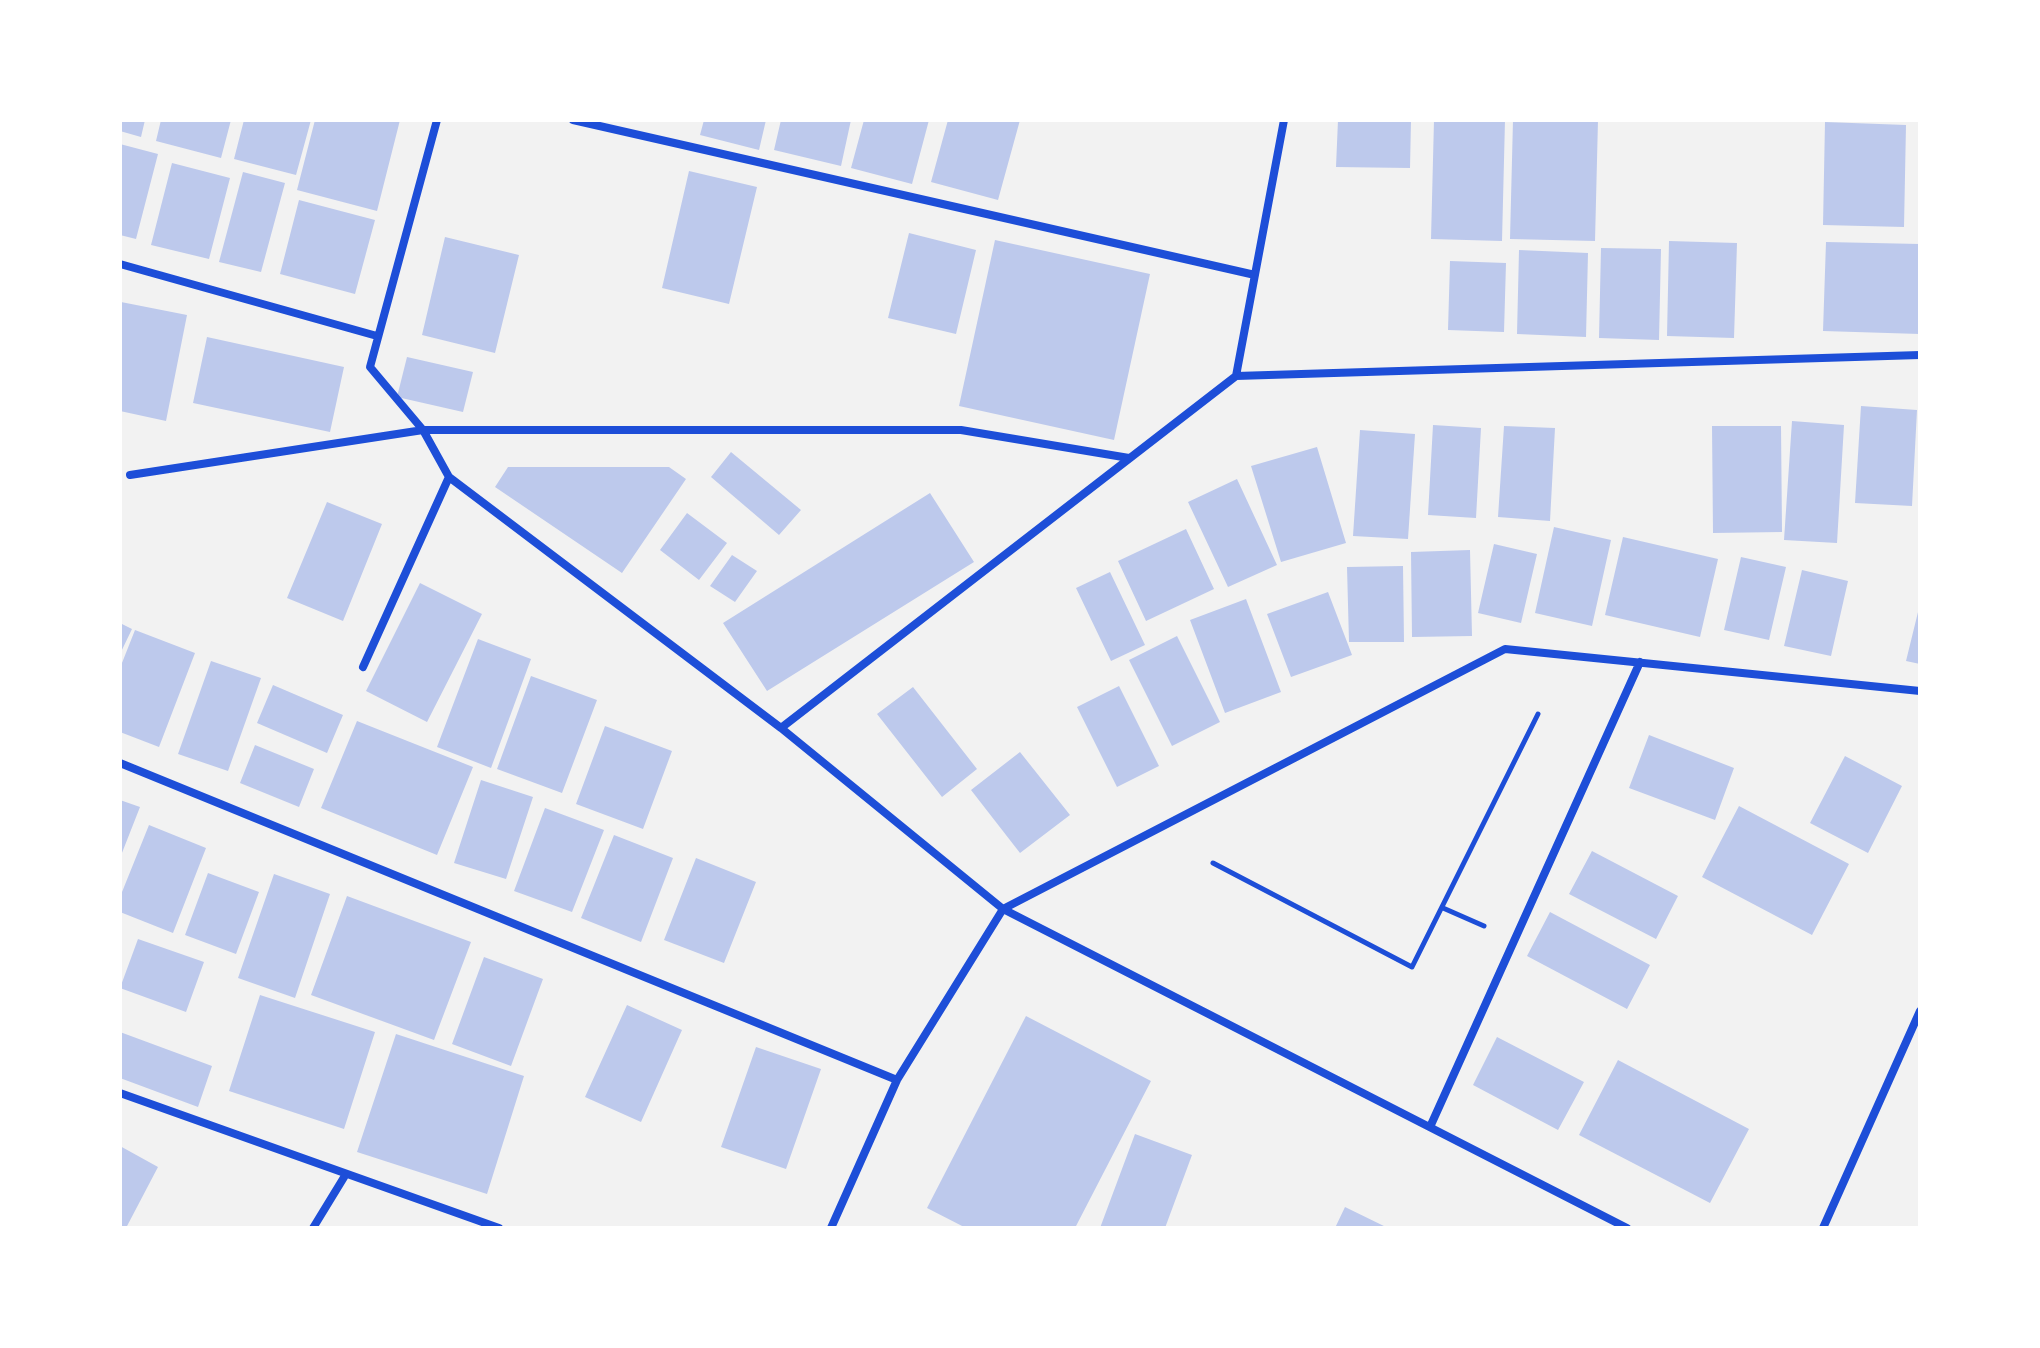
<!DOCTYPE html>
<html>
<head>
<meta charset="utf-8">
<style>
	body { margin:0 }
	#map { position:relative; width:2040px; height:1348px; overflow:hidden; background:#f2f2f2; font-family:"Exo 2",sans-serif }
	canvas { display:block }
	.frame { position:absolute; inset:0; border:122px solid #fff; pointer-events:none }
</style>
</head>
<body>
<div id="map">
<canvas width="2040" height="1348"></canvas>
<div class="frame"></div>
</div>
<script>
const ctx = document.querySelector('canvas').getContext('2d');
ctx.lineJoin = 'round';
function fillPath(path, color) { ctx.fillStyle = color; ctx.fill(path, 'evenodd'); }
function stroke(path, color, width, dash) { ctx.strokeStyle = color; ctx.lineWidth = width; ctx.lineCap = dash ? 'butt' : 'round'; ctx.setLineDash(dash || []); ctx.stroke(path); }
fillPath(new Path2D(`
	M 120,120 L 145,120 L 141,137 L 120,131 Z
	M 161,120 L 231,120 L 221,158 L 156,141 Z
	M 244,120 L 311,120 L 296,175 L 234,159 Z
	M 315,120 L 400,120 L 377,211 L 297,190 Z
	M 704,120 L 766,120 L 759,150 L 700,135 Z
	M 781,120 L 851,120 L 841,166 L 774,150 Z
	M 864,120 L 929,120 L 912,184 L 851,168 Z
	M 948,120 L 1020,120 L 998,200 L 931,182 Z
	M 1338,120 L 1411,120 L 1410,168 L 1336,167 Z
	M 1434,120 L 1505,120 L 1502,241 L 1431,239 Z
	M 1513,120 L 1598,120 L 1595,241 L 1510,239 Z
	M 1825,122 L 1906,125 L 1904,227 L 1823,225 Z
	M 120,144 L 158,154 L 136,239 L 120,235 Z
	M 172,163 L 230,178 L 209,259 L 151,245 Z
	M 689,171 L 757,187 L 729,304 L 662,288 Z
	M 243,172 L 285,183 L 261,272 L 219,262 Z
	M 299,200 L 375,220 L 355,294 L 280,274 Z
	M 909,233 L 976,250 L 956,334 L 888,318 Z
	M 445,237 L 519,255 L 495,353 L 422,335 Z
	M 995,240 L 1150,274 L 1114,440 L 959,406 Z
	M 1669,241 L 1737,243 L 1734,338 L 1667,336 Z
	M 1826,242 L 1920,244 L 1920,334 L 1823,331 Z
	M 1601,248 L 1661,249 L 1659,340 L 1599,338 Z
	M 1519,250 L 1588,253 L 1586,337 L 1517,334 Z
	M 1450,261 L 1506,263 L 1504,332 L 1448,330 Z
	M 121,302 L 187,315 L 166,421 L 120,411 Z
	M 207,337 L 344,367 L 330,432 L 193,403 Z
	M 407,357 L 473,372 L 463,412 L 397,397 Z
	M 1861,406 L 1917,410 L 1912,506 L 1855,503 Z
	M 1792,421 L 1844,425 L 1837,543 L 1784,540 Z
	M 1433,425 L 1481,428 L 1476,518 L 1428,515 Z
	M 1504,426 L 1555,428 L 1550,521 L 1498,517 Z
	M 1712,426 L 1781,426 L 1782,532 L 1713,533 Z
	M 1360,430 L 1415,434 L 1408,539 L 1353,536 Z
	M 1317,447 L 1346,543 L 1281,562 L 1251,466 Z
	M 731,452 L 801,510 L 779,535 L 711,477 Z
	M 508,467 L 669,467 L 686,479 L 622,573 L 495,487 Z
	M 1237,479 L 1277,565 L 1228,587 L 1188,502 Z
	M 930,493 L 974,562 L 767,691 L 723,623 Z
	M 327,502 L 382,524 L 343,621 L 287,598 Z
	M 687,513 L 727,543 L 699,580 L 660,550 Z
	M 1554,527 L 1611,540 L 1592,626 L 1535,613 Z
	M 1186,529 L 1214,589 L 1146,621 L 1118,561 Z
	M 1623,537 L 1718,559 L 1700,637 L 1605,615 Z
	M 1494,544 L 1537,554 L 1521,623 L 1478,613 Z
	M 1470,550 L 1472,636 L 1412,637 L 1411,552 Z
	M 732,555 L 757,571 L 735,602 L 710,586 Z
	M 1741,557 L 1786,567 L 1769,640 L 1724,630 Z
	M 1403,566 L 1404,642 L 1349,642 L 1347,567 Z
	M 1802,570 L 1848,581 L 1831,656 L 1784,646 Z
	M 1110,572 L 1145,645 L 1111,661 L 1076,588 Z
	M 420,583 L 482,614 L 427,722 L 366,691 Z
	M 1328,592 L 1352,655 L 1291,677 L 1267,614 Z
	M 1246,599 L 1281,692 L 1225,713 L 1190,620 Z
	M 1919,608 L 1920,608 L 1920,664 L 1906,661 Z
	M 120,623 L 132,629 L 120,654 Z
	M 135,630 L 195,653 L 159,747 L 120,732 L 120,668 Z
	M 1177,636 L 1220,722 L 1172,746 L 1129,660 Z
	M 478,639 L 531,659 L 491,768 L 437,747 Z
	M 211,661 L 261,678 L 228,771 L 178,754 Z
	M 531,676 L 597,700 L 562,793 L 497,769 Z
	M 273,685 L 343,715 L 327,753 L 257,723 Z
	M 1119,686 L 1159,766 L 1117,787 L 1077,707 Z
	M 913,687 L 977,769 L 942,797 L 877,714 Z
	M 357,721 L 473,767 L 437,855 L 321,808 Z
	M 605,726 L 672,751 L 643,829 L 576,804 Z
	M 1649,735 L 1734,768 L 1715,820 L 1629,788 Z
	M 255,745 L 314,769 L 299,807 L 240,783 Z
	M 1020,752 L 1070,815 L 1020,853 L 971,790 Z
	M 1845,756 L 1902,786 L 1868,853 L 1810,823 Z
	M 481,780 L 533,797 L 506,879 L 454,863 Z
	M 120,800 L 140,807 L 120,858 Z
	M 1739,806 L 1849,864 L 1812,935 L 1702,877 Z
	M 545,808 L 604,830 L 572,912 L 514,891 Z
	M 149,825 L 206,848 L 173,933 L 120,912 L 120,897 Z
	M 614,835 L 673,858 L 641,942 L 581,918 Z
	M 1592,851 L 1678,896 L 1656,939 L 1569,894 Z
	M 696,858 L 756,882 L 724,963 L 664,940 Z
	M 208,873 L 259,892 L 236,954 L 185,935 Z
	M 274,874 L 330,894 L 295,998 L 238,978 Z
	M 347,896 L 471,942 L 434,1040 L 311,995 Z
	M 1550,912 L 1650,965 L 1627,1009 L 1527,956 Z
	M 138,939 L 204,962 L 186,1012 L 120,988 Z
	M 484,957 L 543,979 L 511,1066 L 452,1044 Z
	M 260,995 L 375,1032 L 344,1129 L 229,1091 Z
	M 627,1005 L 682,1030 L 641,1122 L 585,1097 Z
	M 1026,1016 L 1151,1081 L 1075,1228 L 966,1228 L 927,1208 Z
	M 120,1032 L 212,1066 L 198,1107 L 120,1078 Z
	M 396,1034 L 524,1076 L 487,1194 L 357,1152 Z
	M 1497,1037 L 1584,1082 L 1558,1130 L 1473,1085 Z
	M 756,1047 L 821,1069 L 786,1169 L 721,1147 Z
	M 1618,1060 L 1749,1129 L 1710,1203 L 1579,1135 Z
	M 1135,1134 L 1192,1155 L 1165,1228 L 1100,1228 Z
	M 120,1146 L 158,1167 L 126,1228 L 120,1228 Z
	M 1345,1207 L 1388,1228 L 1335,1228 Z`), '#bdc9ec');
stroke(new Path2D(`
	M 1213,863 L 1412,967 L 1538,714
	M 1443,908 L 1484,926`), '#1d4ed8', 5);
stroke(new Path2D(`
	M 437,120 L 370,367 L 423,430 L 449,477 L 781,728 L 1003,909 L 1627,1228
	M 573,120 L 1255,275
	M 120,264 L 377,336
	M 1236,376 L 1920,355
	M 130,475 L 423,430 L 961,430 L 1129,458
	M 363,667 L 449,477
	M 781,728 L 1236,376 L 1284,120
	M 120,763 L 897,1080
	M 120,1093 L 499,1228
	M 1430,1127 L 1640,662
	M 313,1228 L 346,1174
	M 831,1228 L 897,1080 L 1003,909 L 1505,649 L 1920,691
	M 1823,1228 L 1920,1011`), '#1d4ed8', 8);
</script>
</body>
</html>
